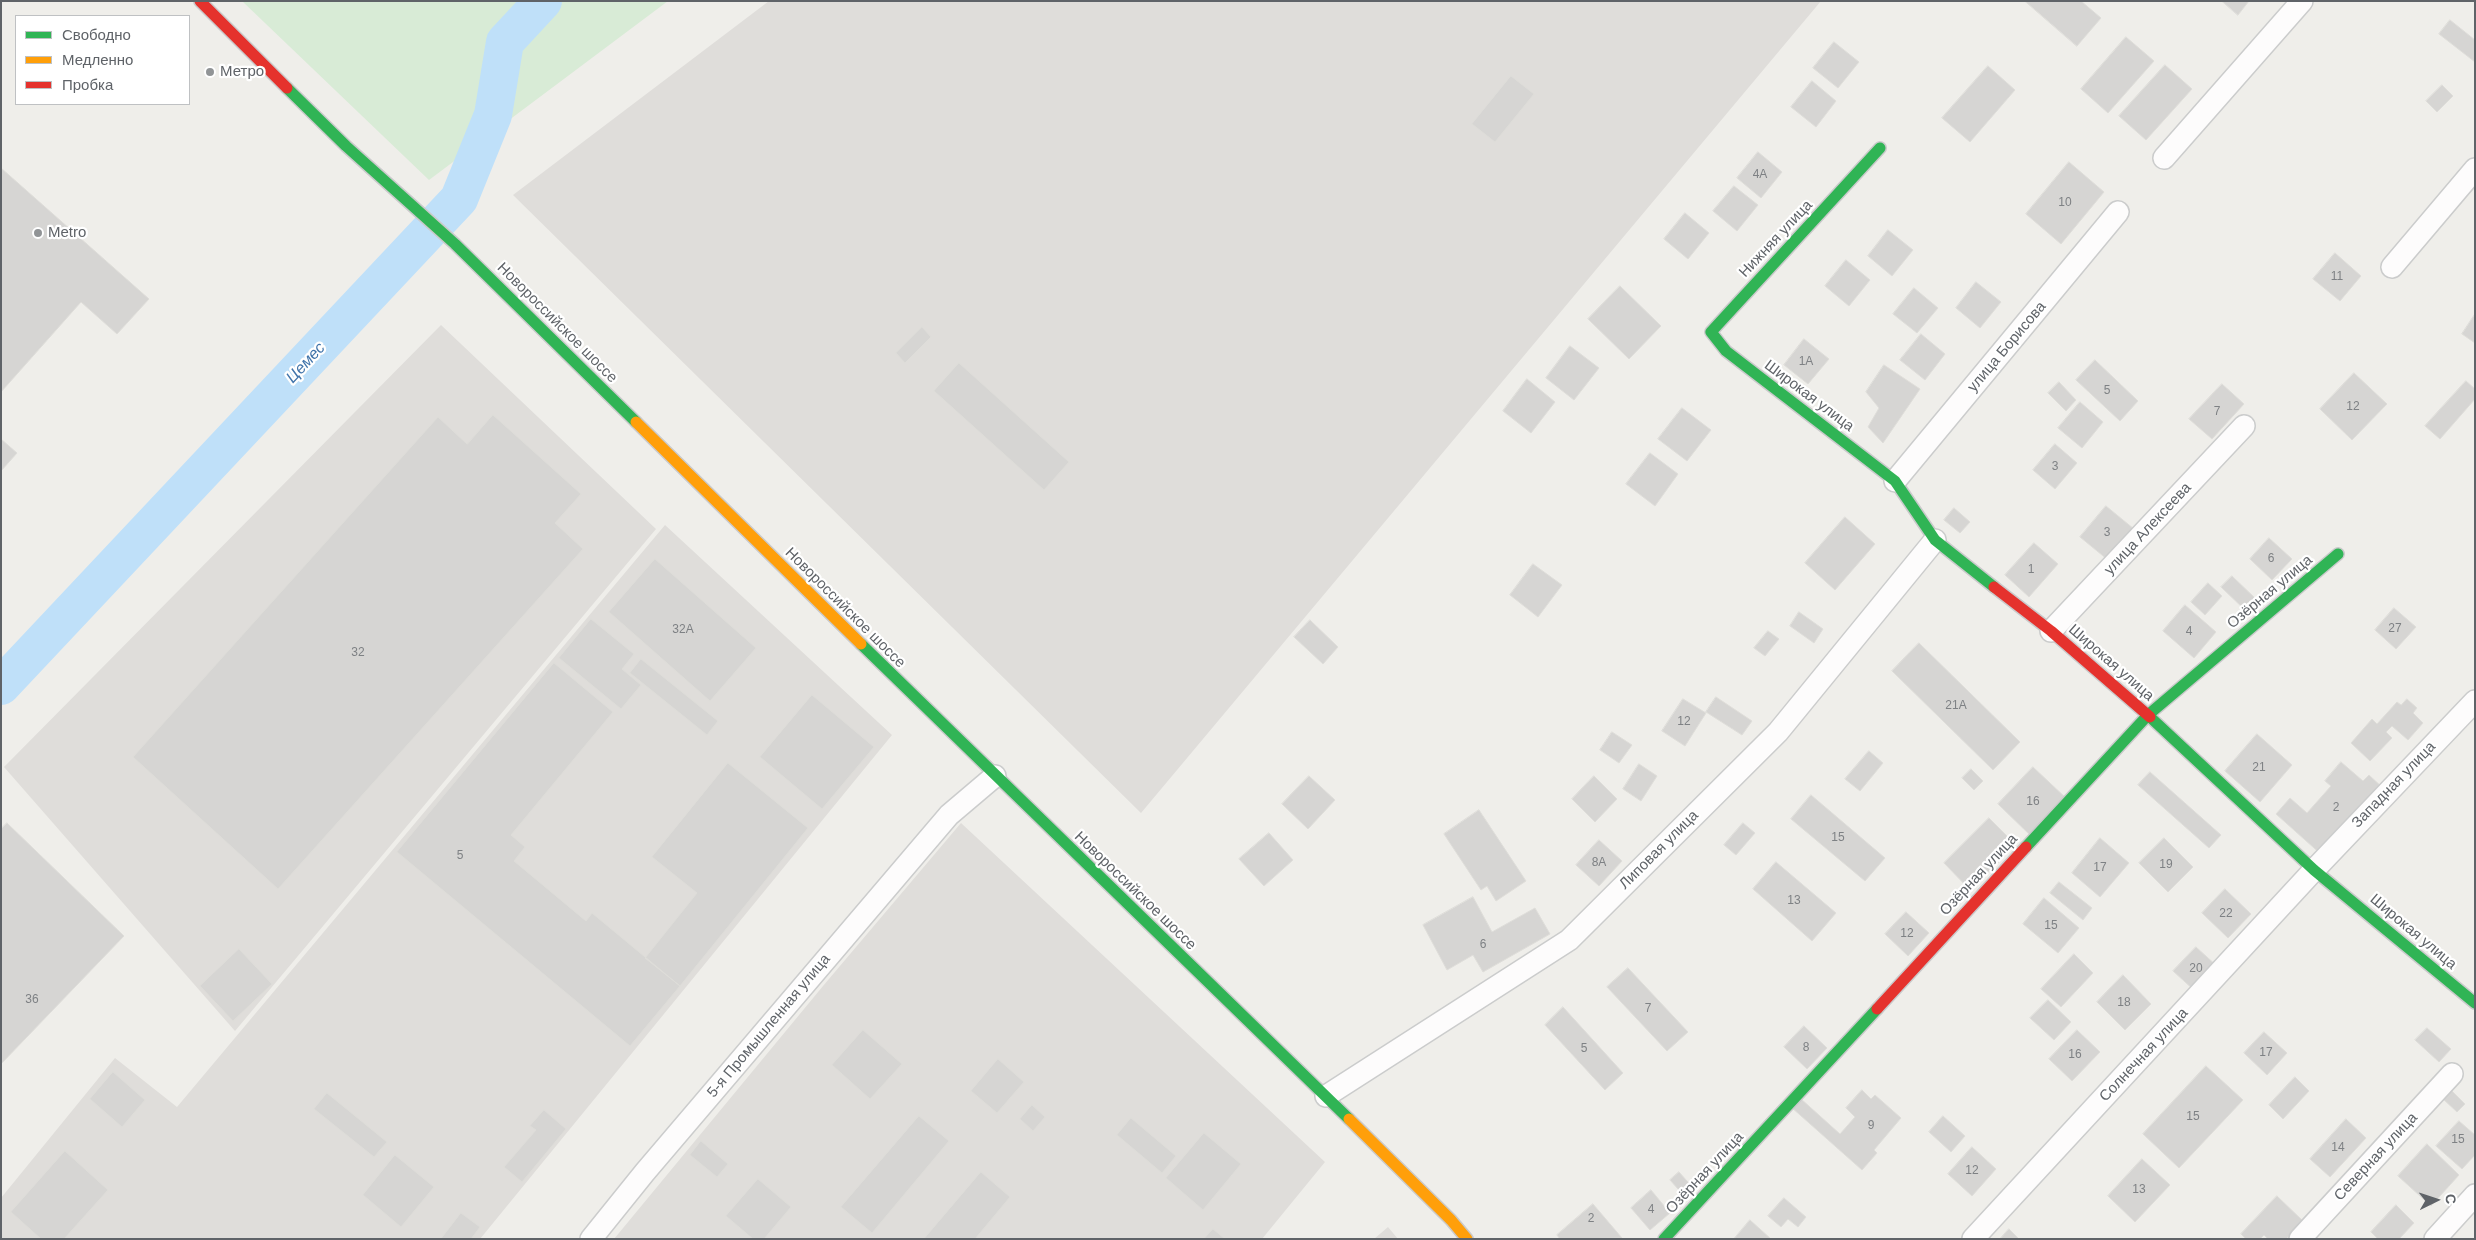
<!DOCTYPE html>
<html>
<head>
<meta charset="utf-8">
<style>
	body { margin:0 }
	#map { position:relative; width:2476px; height:1240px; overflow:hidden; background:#efeeea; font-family:Helvetica,sans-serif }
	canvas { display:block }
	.frame { position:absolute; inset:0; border:2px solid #5f6368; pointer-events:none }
	.legend { position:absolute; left:15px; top:15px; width:175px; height:90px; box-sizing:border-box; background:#fff; border:1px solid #bfc1c3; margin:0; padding:6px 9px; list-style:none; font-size:15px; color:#5f6368 }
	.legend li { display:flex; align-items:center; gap:10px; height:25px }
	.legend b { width:25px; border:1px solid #bfc1c3 }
	.north { position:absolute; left:2411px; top:1175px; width:50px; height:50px; -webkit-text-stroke:4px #fff; paint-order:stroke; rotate:86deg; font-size:14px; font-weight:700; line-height:20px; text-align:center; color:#5f6368 }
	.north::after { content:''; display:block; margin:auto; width:18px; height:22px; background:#5f6368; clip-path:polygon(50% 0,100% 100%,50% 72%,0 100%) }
</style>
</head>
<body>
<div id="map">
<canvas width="2476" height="1240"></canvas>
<div class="frame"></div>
<ul class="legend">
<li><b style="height:6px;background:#30b455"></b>Свободно</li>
<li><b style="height:6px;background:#ff9f0a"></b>Медленно</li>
<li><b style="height:6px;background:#e5322d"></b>Пробка</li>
</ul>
<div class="north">С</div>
</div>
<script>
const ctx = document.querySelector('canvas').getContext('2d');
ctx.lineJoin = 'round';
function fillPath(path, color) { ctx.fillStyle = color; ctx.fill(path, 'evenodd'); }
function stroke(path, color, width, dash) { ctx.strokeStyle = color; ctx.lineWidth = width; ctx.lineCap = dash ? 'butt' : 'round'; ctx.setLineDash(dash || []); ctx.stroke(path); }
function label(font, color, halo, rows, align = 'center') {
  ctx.font = font + ' Helvetica,sans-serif'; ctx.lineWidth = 4.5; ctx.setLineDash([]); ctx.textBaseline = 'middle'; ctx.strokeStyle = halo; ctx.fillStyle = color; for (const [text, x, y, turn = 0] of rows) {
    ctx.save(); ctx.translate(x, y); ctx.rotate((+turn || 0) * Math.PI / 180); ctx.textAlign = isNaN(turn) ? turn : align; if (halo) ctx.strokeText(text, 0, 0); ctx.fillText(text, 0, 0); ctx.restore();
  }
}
fillPath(new Path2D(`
	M 769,1 L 1821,1 L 1141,813 L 513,195 Z
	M 441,325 L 656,529 L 235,1031 L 4,767 Z
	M 665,525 L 892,735 L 480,1239 L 1,1239 L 1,1198 L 115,1058 L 177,1107 Z
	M 961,823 L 1325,1162 L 1262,1239 L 614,1239 L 823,986 Z
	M 1388,1227 L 1398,1239 L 1374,1239 Z`), '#dfddda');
fillPath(new Path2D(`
	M 242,1 L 668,1 L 429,180 Z`), '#d8ebd6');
stroke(new Path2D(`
	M 1,686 L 459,199 L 493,115 L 505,42 L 543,1`), '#bfe0f9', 38);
const building = new Path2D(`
	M 2025,1 L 2081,1 L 2101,18 L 2077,46 Z
	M 2222,1 L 2249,1 L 2238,15 Z
	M 2450,20 L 2475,40 L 2475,62 L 2439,34 Z
	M 2126,37 L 2154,61 L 2108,113 L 2081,89 Z
	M 1834,42 L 1859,62 L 1838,88 L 1813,68 Z
	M 2165,65 L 2192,89 L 2146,140 L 2119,116 Z
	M 1988,66 L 2015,90 L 1970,142 L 1942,118 Z
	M 1511,76 L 1534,94 L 1495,142 L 1472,124 Z
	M 1812,81 L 1836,101 L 1816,127 L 1791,107 Z
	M 2442,85 L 2453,96 L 2437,112 L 2426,101 Z
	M 1758,152 L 1782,172 L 1761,198 L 1737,178 Z
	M 2069,162 L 2104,192 L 2061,244 L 2026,214 Z
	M 1,168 L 149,299 L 117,334 L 81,302 L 1,392 Z
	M 1734,186 L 1758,205 L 1737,231 L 1713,211 Z
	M 1685,213 L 1709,233 L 1688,259 L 1664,239 Z
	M 1888,230 L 1913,250 L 1892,276 L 1868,256 Z
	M 2335,253 L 2361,276 L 2340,301 L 2313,279 Z
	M 1846,260 L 1870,280 L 1849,306 L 1825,286 Z
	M 1976,282 L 2001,302 L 1980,328 L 1956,308 Z
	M 1620,286 L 1661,326 L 1629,359 L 1588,319 Z
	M 1914,288 L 1938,308 L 1917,333 L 1893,314 Z
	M 2475,314 L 2475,343 L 2462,334 Z
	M 922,327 L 931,337 L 905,363 L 896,353 Z
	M 1921,334 L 1945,354 L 1925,380 L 1900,360 Z
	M 1804,339 L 1829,359 L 1808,384 L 1784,365 Z
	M 1570,346 L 1599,368 L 1574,400 L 1546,378 Z
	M 2095,360 L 2138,401 L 2120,421 L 2076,380 Z
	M 959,363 L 1069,462 L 1044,490 L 934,391 Z
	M 1884,365 L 1920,389 L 1883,443 L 1868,427 L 1879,408 L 1866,392 Z
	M 2354,373 L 2387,404 L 2352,440 L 2320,409 Z
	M 1527,379 L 1555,402 L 1531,433 L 1503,411 Z
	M 2466,381 L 2475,389 L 2475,399 L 2440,439 L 2425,426 Z
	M 2059,382 L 2076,400 L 2066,411 L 2048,393 Z
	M 2222,384 L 2244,404 L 2212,439 L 2189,419 Z
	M 2080,402 L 2103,422 L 2082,448 L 2058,428 Z
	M 1682,408 L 1711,430 L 1687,461 L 1658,439 Z
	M 493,415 L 581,494 L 555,523 L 583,549 L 278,889 L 133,757 L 438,417 L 467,444 Z
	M 1,439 L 17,453 L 1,471 Z
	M 2055,444 L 2077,463 L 2055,489 L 2033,470 Z
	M 1650,453 L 1678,474 L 1655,506 L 1626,484 Z
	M 2106,506 L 2134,529 L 2108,560 L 2080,537 Z
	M 1954,508 L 1970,522 L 1960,533 L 1944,520 Z
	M 1845,517 L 1875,544 L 1835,590 L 1805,563 Z
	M 2269,538 L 2292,559 L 2272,580 L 2250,559 Z
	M 2034,543 L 2058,564 L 2029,597 L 2005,575 Z
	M 655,559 L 756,648 L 710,701 L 609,612 Z
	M 1533,564 L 1562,585 L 1538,617 L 1510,595 Z
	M 2232,576 L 2256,599 L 2245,610 L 2221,587 Z
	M 2208,583 L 2222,596 L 2205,615 L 2191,602 Z
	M 2185,605 L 2216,632 L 2194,658 L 2163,631 Z
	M 2394,608 L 2416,627 L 2396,649 L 2375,630 Z
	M 1799,612 L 1823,629 L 1814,643 L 1790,626 Z
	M 591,619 L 634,654 L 622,669 L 641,685 L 621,709 L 559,658 Z
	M 1310,620 L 1338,647 L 1323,664 L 1294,637 Z
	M 1768,631 L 1779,639 L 1765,656 L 1754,648 Z
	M 1919,643 L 2020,742 L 1993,770 L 1892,671 Z
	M 641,659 L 718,721 L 707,735 L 630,673 Z
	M 554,663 L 613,712 L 511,835 L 525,847 L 514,861 L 586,921 L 592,913 L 680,986 L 630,1046 L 397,852 Z
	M 812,695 L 874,747 L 822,809 L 760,757 Z
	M 1716,697 L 1752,721 L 1742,735 L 1706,712 Z
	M 1683,699 L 1706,713 L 1685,746 L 1662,731 Z
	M 2407,699 L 2417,708 L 2413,713 L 2423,723 L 2408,740 L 2392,726 L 2386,732 L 2392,738 L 2370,761 L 2351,743 L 2372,719 L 2377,724 L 2397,702 L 2401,705 Z
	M 1612,732 L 1632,745 L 1619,763 L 1600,750 Z
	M 2257,734 L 2292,765 L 2260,802 L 2225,771 Z
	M 1869,751 L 1883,763 L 1860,791 L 1845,779 Z
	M 2341,762 L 2363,781 L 2369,775 L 2383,788 L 2323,856 L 2276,814 L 2290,798 L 2307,813 L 2331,786 L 2325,781 Z
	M 728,763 L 808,828 L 680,986 L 645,958 L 697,893 L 652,857 Z
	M 1639,764 L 1657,776 L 1641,801 L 1623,789 Z
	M 2033,767 L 2067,799 L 2032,837 L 1998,804 Z
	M 1971,769 L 1983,781 L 1974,790 L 1962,778 Z
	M 2150,772 L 2221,835 L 2209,848 L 2138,785 Z
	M 1309,776 L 1335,800 L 1308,829 L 1282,804 Z
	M 1594,776 L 1617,799 L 1595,822 L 1572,799 Z
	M 1811,795 L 1885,858 L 1865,881 L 1791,819 Z
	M 1479,810 L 1526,881 L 1496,901 L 1487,886 L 1481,890 L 1444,834 Z
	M 1989,818 L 2016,845 L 1970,890 L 1944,863 Z
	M 7,823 L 124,936 L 1,1064 L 1,829 Z
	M 1743,823 L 1755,833 L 1736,855 L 1724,845 Z
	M 1269,833 L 1293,860 L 1264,886 L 1239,859 Z
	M 2100,838 L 2129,863 L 2100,897 L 2072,873 Z
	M 2164,838 L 2193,867 L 2168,892 L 2139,863 Z
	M 1599,840 L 1622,861 L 1599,886 L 1576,865 Z
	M 1776,862 L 1836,913 L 1812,941 L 1753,889 Z
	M 2059,882 L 2092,908 L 2083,920 L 2050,893 Z
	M 2225,889 L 2251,914 L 2228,938 L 2202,913 Z
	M 1473,897 L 1492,932 L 1535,908 L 1550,934 L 1483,972 L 1473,955 L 1447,970 L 1423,925 Z
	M 2044,898 L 2079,928 L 2058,953 L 2023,924 Z
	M 1906,912 L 1929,933 L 1908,956 L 1885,934 Z
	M 2196,947 L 2218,967 L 2195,991 L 2173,971 Z
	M 239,949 L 272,984 L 233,1021 L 200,986 Z
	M 2074,954 L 2093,973 L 2061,1007 L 2041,989 Z
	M 1628,968 L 1688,1032 L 1667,1051 L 1607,987 Z
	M 2123,975 L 2151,1004 L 2125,1030 L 2097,1002 Z
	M 2048,1000 L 2071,1022 L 2054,1040 L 2030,1018 Z
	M 1563,1007 L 1623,1073 L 1605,1090 L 1545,1025 Z
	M 1804,1026 L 1827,1048 L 1807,1069 L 1784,1047 Z
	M 2427,1028 L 2451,1049 L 2439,1062 L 2415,1040 Z
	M 863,1030 L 902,1064 L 870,1099 L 832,1065 Z
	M 2077,1030 L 2100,1052 L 2072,1081 L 2049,1059 Z
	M 2264,1032 L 2287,1053 L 2267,1075 L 2244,1053 Z
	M 998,1059 L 1024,1082 L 997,1113 L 971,1091 Z
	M 2206,1066 L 2243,1100 L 2179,1168 L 2143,1134 Z
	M 113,1072 L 145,1100 L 122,1127 L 90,1099 Z
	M 2295,1077 L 2309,1091 L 2283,1119 L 2269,1105 Z
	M 1862,1090 L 1871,1099 L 1875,1095 L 1901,1118 L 1874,1150 L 1877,1153 L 1862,1170 L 1791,1107 L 1800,1098 L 1840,1134 L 1855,1117 L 1846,1108 Z
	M 2451,1090 L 2465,1104 L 2457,1112 L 2443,1099 Z
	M 327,1093 L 387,1142 L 374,1157 L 314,1109 Z
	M 1032,1105 L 1045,1117 L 1033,1131 L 1020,1119 Z
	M 544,1110 L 566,1129 L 522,1182 L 504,1167 L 536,1130 L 530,1126 Z
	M 919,1116 L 949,1141 L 872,1233 L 841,1207 Z
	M 1943,1116 L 1965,1136 L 1951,1152 L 1929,1132 Z
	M 1131,1118 L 1176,1156 L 1162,1173 L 1117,1135 Z
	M 2346,1119 L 2366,1138 L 2330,1177 L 2310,1159 Z
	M 2459,1121 L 2475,1135 L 2475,1155 L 2462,1169 L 2436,1146 Z
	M 1204,1133 L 1241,1164 L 1203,1210 L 1166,1178 Z
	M 701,1141 L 728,1164 L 717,1177 L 690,1155 Z
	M 2427,1144 L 2459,1175 L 2431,1206 L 2398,1176 Z
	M 1972,1147 L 1996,1169 L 1972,1196 L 1948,1174 Z
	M 65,1151 L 108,1190 L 64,1239 L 41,1239 L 11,1212 Z
	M 395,1155 L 434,1187 L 401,1227 L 363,1195 Z
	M 2142,1159 L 2170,1185 L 2135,1222 L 2108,1196 Z
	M 981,1172 L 1010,1197 L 975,1239 L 924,1239 Z
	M 1679,1172 L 1695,1190 L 1686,1198 L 1670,1180 Z
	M 758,1179 L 791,1207 L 764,1239 L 753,1239 L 726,1216 Z
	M 1651,1190 L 1670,1213 L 1650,1230 L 1631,1208 Z
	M 2277,1196 L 2303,1221 L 2286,1239 L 2268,1239 L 2264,1235 L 2260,1239 L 2246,1239 L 2241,1234 Z
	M 1784,1198 L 1806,1217 L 1798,1227 L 1788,1219 L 1781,1227 L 1768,1216 Z
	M 1593,1204 L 1622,1238 L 1560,1239 L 1557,1235 Z
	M 2396,1205 L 2414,1223 L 2399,1239 L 2378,1239 L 2371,1232 Z
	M 461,1213 L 480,1227 L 471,1239 L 441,1239 Z
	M 1750,1220 L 1771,1239 L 1734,1239 Z
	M 1213,1229 L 1225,1239 L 1204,1239 Z
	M 2009,1229 L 2019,1239 L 2000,1239 Z`);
fillPath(building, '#d6d5d3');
stroke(building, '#deddd9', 1);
const street = new Path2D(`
	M 2164,158 L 2302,1
	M 2392,267 L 2475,169
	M 1895,481 L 2118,212
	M 2051,631 L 2244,426
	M 1326,1096 L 1569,940 L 1778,732 L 1935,540
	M 591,1239 L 645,1172 L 949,815 L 995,776
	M 1973,1239 L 2314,870 L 2475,701
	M 2300,1239 L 2452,1074
	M 2435,1239 L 2475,1195`);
const fast = new Path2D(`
	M 287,88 L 346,146 L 455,244 L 636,422
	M 1880,148 L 1711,332 L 1726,351 L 1895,481 L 1935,540 L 1994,587
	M 861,644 L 1349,1119
	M 2150,717 L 2314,870 L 2475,1003
	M 2026,847 L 2148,715 L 2338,554
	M 1664,1239 L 1877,1009`);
const slow = new Path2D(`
	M 636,422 L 861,644
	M 1349,1119 L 1451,1220 L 1467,1239`);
const jam = new Path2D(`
	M 200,1 L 287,88
	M 1994,587 L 2051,631 L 2150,717
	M 1877,1009 L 2026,847`);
stroke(street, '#cbcccc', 24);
stroke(fast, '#cacacb', 14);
stroke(slow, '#cacacb', 14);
stroke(jam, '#cacacb', 14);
stroke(street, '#fdfcfc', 21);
stroke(fast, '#30b455', 11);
stroke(slow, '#ff9f0a', 11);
stroke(jam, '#e5322d', 11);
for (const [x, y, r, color] of [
	[210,72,5,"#919496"],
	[38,233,5,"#919496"]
]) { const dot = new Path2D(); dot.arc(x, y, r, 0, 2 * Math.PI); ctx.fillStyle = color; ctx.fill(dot); stroke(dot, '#fff', 2); }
label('12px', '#7e8184', null, [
	["4А",1760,175],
	["10",2065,203],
	["11",2337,277],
	["1А",1806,362],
	["5",2107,391],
	["12",2353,407],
	["7",2217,412],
	["3",2055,467],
	["3",2107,533],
	["6",2271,559],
	["1",2031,570],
	["27",2395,629],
	["32А",683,630],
	["4",2189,632],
	["32",358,653],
	["21А",1956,706],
	["12",1684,722],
	["21",2259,768],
	["16",2033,802],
	["2",2336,808],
	["15",1838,838],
	["5",460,856],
	["8А",1599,863],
	["19",2166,865],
	["17",2100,868],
	["13",1794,901],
	["22",2226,914],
	["15",2051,926],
	["12",1907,934],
	["6",1483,945],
	["20",2196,969],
	["36",32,1000],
	["18",2124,1003],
	["7",1648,1009],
	["8",1806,1048],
	["5",1584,1049],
	["17",2266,1053],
	["16",2075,1055],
	["15",2193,1117],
	["9",1871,1126],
	["15",2458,1140],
	["14",2338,1148],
	["12",1972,1171],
	["13",2139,1190],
	["4",1651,1210],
	["2",1591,1219]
]);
label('15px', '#5f6368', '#fff', [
	["Метро",220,72],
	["Metro",48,233]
], 'left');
label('15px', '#5f6368', '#fff', [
	["Нижняя улица",1776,239,-47],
	["Новороссийское шоссе",557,323,45],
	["улица Борисова",2007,347,-50],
	["Широкая улица",1809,396,37],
	["улица Алексеева",2148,529,-47],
	["Озёрная улица",2270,592,-40],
	["Новороссийское шоссе",845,608,45],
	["Широкая улица",2111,663,41],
	["Западная улица",2394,785,-46],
	["Липовая улица",1659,850,-45],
	["Озёрная улица",1979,875,-47],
	["Новороссийское шоссе",1135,891,44],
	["Широкая улица",2413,932,40],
	["5-я Промышленная улица",769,1026,-50],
	["Солнечная улица",2144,1055,-47],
	["Северная улица",2376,1157,-47],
	["Озёрная улица",1705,1173,-47]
]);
label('italic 16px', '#4174aa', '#fff', [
	["Цемес",306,363,-47]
]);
</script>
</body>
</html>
